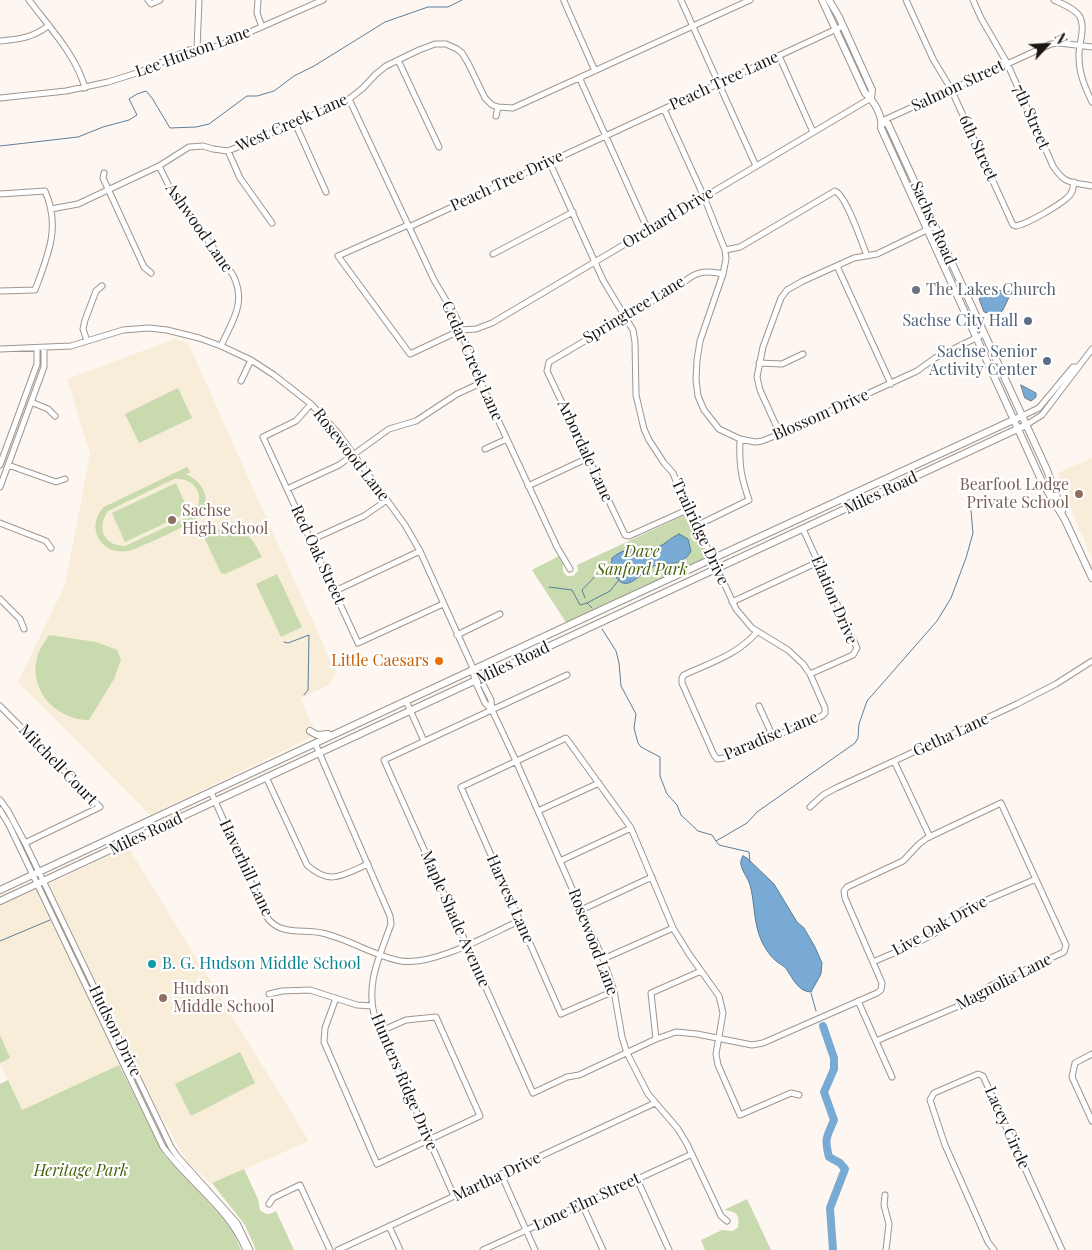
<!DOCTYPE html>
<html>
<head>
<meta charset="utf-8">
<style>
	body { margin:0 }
	#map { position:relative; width:1092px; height:1250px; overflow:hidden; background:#fef7f1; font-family:"Playfair Display",serif }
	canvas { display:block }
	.north { position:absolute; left:1022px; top:20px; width:50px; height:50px; -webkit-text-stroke:4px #fff; paint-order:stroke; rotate:65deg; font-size:14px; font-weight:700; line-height:20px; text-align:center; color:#191614 }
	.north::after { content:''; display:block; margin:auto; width:18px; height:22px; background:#191614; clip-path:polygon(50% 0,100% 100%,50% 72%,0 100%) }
</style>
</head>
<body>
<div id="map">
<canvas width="1092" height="1250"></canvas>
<div class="north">N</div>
</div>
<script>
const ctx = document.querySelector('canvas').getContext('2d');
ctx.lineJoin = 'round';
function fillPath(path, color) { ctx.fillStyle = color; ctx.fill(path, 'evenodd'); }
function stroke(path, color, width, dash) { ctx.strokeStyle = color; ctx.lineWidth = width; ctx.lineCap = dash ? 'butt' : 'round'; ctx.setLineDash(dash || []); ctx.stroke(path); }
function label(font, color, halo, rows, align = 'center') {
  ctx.font = font + ' "Playfair Display",serif'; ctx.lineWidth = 4.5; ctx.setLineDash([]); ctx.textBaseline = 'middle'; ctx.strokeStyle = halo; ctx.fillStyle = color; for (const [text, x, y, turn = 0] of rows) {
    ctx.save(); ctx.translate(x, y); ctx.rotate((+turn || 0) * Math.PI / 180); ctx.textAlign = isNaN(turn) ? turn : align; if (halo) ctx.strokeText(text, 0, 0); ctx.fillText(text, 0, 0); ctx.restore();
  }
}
fillPath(new Path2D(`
	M 175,339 L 188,343 L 336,673 L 329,685 L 301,698 L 316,735 L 150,815 L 18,682 L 65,585 L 90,454 L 67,379 Z
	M 1092,458 L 1092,555 L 1091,556 L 1073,515 L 1058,473 Z
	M 128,847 L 309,1141 L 211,1184 L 187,1161 L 159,1112 L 49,884 Z
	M 37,887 L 119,1065 L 22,1110 L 0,1064 L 0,905 Z`), '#f7edd8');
fillPath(new Path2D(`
	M 178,388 L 192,418 L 139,443 L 125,414 Z
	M 187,467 L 190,472 L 186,474 C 204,482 213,502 198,517 C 190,525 145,545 132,550 C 128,551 122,552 117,551 C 108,550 100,543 97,535 C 93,524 97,514 104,507 ZM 174,479 C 196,477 208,499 192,515 L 125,546 C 104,546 96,528 108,511 Z
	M 176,483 L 189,512 L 125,542 L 112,513 Z
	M 685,515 L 709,558 L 567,624 L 532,570 L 559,556 L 563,564 L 563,572 L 567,576 L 573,576 L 578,571 L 577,565 Z
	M 224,528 C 246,529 252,537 262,557 L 225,574 L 221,573 L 203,535 Z
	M 277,574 L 302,627 L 281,637 L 256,584 Z
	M 49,635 L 96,642 L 117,650 L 121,659 L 114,679 L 89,720 C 55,720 25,687 39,652 C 41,646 46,641 49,635 Z
	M 0,1035 L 10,1058 L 0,1063 Z
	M 240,1052 L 255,1083 L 191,1116 L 175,1084 Z
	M 119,1065 L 164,1155 L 220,1215 L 233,1232 L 241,1250 L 0,1250 L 0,1084 L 8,1080 L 22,1110 Z
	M 244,1169 L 258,1199 L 260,1210 C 266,1215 270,1215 276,1211 L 294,1250 L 256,1250 L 245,1225 L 212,1183 Z
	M 747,1199 L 771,1250 L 705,1250 L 701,1240 L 722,1230 L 733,1231 L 738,1227 C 740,1213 736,1212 724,1210 Z`), '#c8daae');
const water = new Path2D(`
	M 1005,290 L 1008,292 L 1010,290 L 1011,293 L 1003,310 L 998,315 L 984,312 L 979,299 C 987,291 995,291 1005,290 Z
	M 1021,385 L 1036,393 L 1036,397 L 1031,401 L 1025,398 Z
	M 679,534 L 688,539 L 691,551 C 683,566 672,562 657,565 C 644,567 628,596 616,577 C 612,571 611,565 612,558 C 631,542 642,554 658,547 C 666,544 671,537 679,534 Z
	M 743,856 L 747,858 L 774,884 L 797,922 L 804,928 L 815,947 L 822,963 L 821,974 L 811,992 C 799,992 793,979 787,970 C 785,966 779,964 775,960 C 770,956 765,948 762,942 C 753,923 755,903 750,885 C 747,875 736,865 743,856 Z`);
fillPath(water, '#78aad4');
stroke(water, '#5c7e9a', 1);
stroke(new Path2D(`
	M 0,146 L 78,137 L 103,127 L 129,120 L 137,115 L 129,99 L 137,94 L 146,91 L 152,98 L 170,128 L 196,127 L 209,124 L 247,96 L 257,96 L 274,91 L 294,76 L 314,66 L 385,22 L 428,7 L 448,7 L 462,0
	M 607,567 L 611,565
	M 549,587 L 572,590 L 580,605 L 587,603
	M 585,598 L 582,590 L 603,568
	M 592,608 L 587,603 L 610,591 L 618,581
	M 602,629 L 616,651 L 619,663 L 621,686 L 636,714 L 634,728 L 638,743 L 641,747 L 660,757 L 660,776 L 667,794 L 677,805 L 681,815 L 698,831 L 712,835 L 716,841
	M 284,642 L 288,643 L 309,635 L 308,690 L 304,695
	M 750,862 L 749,852 L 719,845 L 716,841 L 747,823 L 757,812 L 855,743 L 858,738 L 859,724 L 867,701 L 937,621 L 951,598 L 966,558 L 973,533 L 970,499
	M 0,941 L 50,920
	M 811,993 L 816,1011`), '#5c7e9a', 1);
stroke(new Path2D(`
	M 823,1026 L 834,1058 L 834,1069 L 824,1092 L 834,1120 C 827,1137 824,1137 829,1157 L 840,1163 L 845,1169 L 830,1208 L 833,1250`), '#78aad4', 8);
const minor = new Path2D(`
	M 29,0 C 49,27 76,55 85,88
	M 148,0 L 151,4 L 160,0
	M 258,0 L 257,13 L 262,27
	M 681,0 L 756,166
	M 906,0 L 933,59 L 951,89 L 1013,225 L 1016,226 C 1027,224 1060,205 1068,197 C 1073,193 1073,188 1074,182
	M 973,0 L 981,18 L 1007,63 L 1053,166 C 1065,185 1072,182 1092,186
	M 1054,0 C 1062,4 1076,9 1080,17 C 1086,29 1078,45 1079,57 C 1079,74 1085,87 1092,102
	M 564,1 L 595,71
	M 0,41 C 20,39 32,38 48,26
	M 197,49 L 199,0
	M 779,56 L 813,132
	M 398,60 L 439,147
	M 580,79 L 648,230
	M 0,98 L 66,91 L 108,82 L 140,72 L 189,50 L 218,46 L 323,0
	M 349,99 L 434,280 L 457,319 L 474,368 L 557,547 L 570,569
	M 664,109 L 704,197 L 725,250 L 726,259 L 723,274 L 700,341 L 697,360 L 696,380 L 698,396 L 704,410 L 719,429 L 740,439 L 755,442 L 762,441 L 780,434 L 917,371 L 935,358 L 984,334
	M 496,116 L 498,107
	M 882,121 L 1051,44 L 1060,43 L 1092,47
	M 295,123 L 326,192
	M 228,151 L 240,178 L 272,223
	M 549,161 L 603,280 L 633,330 L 635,342 L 636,395 L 644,429 L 649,440 L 664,463 L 673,473 L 687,510 L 711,555 L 736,609 L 752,628 L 788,650 L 803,664 L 810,674 L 825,708 L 825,713 L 822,716 L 724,758 L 717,759 L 714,755 L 682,683 L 682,678 L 684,675 C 712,662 737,655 757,632
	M 159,166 L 170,188 L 233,275 C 247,303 232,321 221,346
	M 104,173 L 103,178 L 144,267 L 151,273
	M 0,194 L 45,191 C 61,227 48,255 35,290 L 0,291
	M 51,209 L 78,204 L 159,166 L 189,147 L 203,146 L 213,149 L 228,151 L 295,123 L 349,99 L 363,88 L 376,74 L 386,66 L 419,50 L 435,44 L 446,44 L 457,49 L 462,53 L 468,63 L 485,98 L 492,105 L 498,107 L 513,108 L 750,0
	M 408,225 L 338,256 L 410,354 L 461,330 L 476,329 L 492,323 L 871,98
	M 409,227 L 843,26
	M 725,250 L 740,247 L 835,191 C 846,195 862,243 867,256
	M 493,254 L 573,212
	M 837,266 L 891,384
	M 87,341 L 83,329 L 85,320 L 96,291 L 102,286
	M 0,349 L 71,346 L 123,330 L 149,328 L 167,330 L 199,338 L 221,346 L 251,360 L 274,375 L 311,404 L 338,433 L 405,525 L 420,551 L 472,666 L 475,681 L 485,703 L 492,710
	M 759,363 L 782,364 L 803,354
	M 241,381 L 251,360
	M 31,402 L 48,409 L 55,416
	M 311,404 L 296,421 L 263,437 L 358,643 L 443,604
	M 1022,416 L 1039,408 L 1073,367 L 1077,367
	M 1026,425 L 1042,415 L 1092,349
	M 780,434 L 760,390 L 757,377 L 763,347 L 781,298 L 787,290 L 803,281 L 854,258 L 877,254 L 935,226
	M 485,449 L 507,439
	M 0,465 L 37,364 L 37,348
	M 8,465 L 56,482 L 65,479
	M 528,486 L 588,458
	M 0,487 L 44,367 L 44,348
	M 287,489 L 339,465 L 389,429 L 416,421 L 457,394 L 481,383
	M 687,510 L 629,536 L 625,535 L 547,371 L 549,362 L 683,283 C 696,271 706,270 723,274
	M 0,523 L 46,541 L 51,548
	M 696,526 L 749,500 C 741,477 739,465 740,439
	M 803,529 L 857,648 L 853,655 L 810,674
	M 311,540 L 364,516 L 387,500
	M 335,591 L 420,551
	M 0,599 L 20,619 L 24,629
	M 732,602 L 818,562
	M 457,635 L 500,614
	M 567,675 L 384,760 L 533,1093 L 567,1077 L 579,1075 L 656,1039 L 676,1032 L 697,1034 L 752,1045 L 763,1043 L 877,993 L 881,990 L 882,983 L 845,898 L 844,891 L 847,887 L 903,861 L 919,844 L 927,838 L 1001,803 L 1066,945 L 1064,952 L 990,986 L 976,997 L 961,1005 L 876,1041
	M 479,676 L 491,700 L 492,710 L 516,761 L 603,959 L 614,991 L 622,1037 L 627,1053 L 648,1094 L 678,1129 L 687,1144 L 721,1216 L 727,1221
	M 406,701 L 424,741
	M 0,706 L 100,807 L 25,843
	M 759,706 L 773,737
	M 315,743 L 390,916 L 391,924 C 380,956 365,984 375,1018 L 454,1196
	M 894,761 L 930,837
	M 266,777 L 307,865 C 330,886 343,875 368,864
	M 211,792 L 266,916 C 279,936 302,929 322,933 C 349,939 374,956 401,961 C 434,966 488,935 519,921
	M 0,800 L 8,811 L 25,843 L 171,1147 L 177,1156 L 237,1223 L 250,1250
	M 810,807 L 823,795 L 836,788 L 1017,704 L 1056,684 L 1092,661
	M 0,810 L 9,825 L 163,1147 C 189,1183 229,1208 246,1250
	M 538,811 L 599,783
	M 560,861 L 631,828
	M 581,910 L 652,877
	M 603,959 L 673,928
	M 873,962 C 895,952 924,942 943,928 C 950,922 955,915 963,910 L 1036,879
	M 614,991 L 561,1014 L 461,787 L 566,738 L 631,828 L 673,928 L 689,954 L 719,996 L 723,1013 L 716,1054 L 718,1065 L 740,1115 L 791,1093 L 799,1095
	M 269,994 L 282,991 L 310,990 L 357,1005 L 372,1006
	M 336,998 L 325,1028 L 324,1042 L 377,1164 L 480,1116 L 436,1017 L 406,1020 L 381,1031
	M 858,1001 L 892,1077
	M 656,1039 L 651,993 L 701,971
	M 1092,1054 L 1075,1063 L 1072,1077 L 1092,1121
	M 501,1174 L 535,1250
	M 637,1179 L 669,1250
	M 885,1195 L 884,1205 L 889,1224 L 886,1250
	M 269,1204 L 273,1198 L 300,1185 L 330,1250
	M 582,1204 L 603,1250
	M 389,1226 L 400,1250
	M 338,1250 L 655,1103
	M 483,1250 L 692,1154
	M 994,1250 L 988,1242 L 945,1145 L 930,1100 L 934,1093 L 978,1074 L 983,1076 L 1062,1250`);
const major = new Path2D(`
	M 822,0 L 865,93 C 874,101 883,116 881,128 L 1043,484 L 1065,520 L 1092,578
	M 829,0 L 839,17 L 872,90 L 871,98
	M 882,121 L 888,124 L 1047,470 L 1062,511
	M 310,731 L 317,735 L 328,734
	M 0,890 L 612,605 L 1022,416
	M 0,901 L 1026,425`);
stroke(minor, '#9d9691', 7);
stroke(major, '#9d9691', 8);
stroke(minor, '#fff', 5);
stroke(major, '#fff', 6);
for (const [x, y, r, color] of [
	[916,290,5,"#6b7280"],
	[1028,321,5,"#5c6f8a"],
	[1047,361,5,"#5c6f8a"],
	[1079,494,5,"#8d6e63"],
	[172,520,5,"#8d6e63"],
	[439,661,5,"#e8710a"],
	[152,964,5,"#0f9aa8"],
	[163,998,5,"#8d6e63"]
]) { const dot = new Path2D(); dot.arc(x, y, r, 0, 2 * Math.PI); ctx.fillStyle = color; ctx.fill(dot); stroke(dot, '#fff', 2); }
label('16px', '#191614', '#fff', [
	["Lee Hutson Lane",193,52,-20],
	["Peach Tree Lane",724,81,-25],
	["Salmon Street",958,86,-25],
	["7th Street",1031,117,66],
	["West Creek Lane",292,123,-24],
	["6th Street",978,148,65],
	["Peach Tree Drive",507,181,-25],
	["Orchard Drive",668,218,-31],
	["Sachse Road",933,223,66],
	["Ashwood Lane",199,228,55],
	["Springtree Lane",634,310,-31],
	["Cedar Creek Lane",472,361,66],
	["Blossom Drive",821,415,-24],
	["Arbordale Lane",585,451,65],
	["Rosewood Lane",351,455,52],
	["Miles Road",881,493,-25],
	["Trailridge Drive",700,532,65],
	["Red Oak Street",318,555,65],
	["Elation Drive",834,600,67],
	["Miles Road",513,663,-25],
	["Getha Lane",951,735,-25],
	["Paradise Lane",771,736,-23],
	["Mitchell Court",58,765,46],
	["Miles Road",146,834,-25],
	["Haverhill Lane",246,868,65],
	["Harvest Lane",510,899,66],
	["Maple Shade Avenue",455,919,66],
	["Live Oak Drive",940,926,-29],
	["Rosewood Lane",593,942,69],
	["Magnolia Lane",1004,982,-27],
	["Hudson Drive",115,1031,64],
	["Hunters Ridge Drive",404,1082,67],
	["Lacey Circle",1007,1128,66],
	["Martha Drive",497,1177,-25],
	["Lone Elm Street",587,1202,-25]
]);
label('16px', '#5b616d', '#fff', [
	["The Lakes Church",926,290]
], 'left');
label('16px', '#4e5e75', '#fff', [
	["Sachse City Hall",1018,321],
	["Sachse Senior",1037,352],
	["Activity Center",1037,370]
], 'right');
label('16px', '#785e54', '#fff', [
	["Bearfoot Lodge",1069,485,"right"],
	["Private School",1069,503,"right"],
	["Sachse",182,511],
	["High School",182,529],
	["Hudson",173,989],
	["Middle School",173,1007]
], 'left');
label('italic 16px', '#466007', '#fff', [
	["Dave",642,552],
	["Sanford Park",642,570],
	["Heritage Park",81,1171]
]);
label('16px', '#c56008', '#fff', [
	["Little Caesars",429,661]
], 'right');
label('16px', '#0d838f', '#fff', [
	["B. G. Hudson Middle School",162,964]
], 'left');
</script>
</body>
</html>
